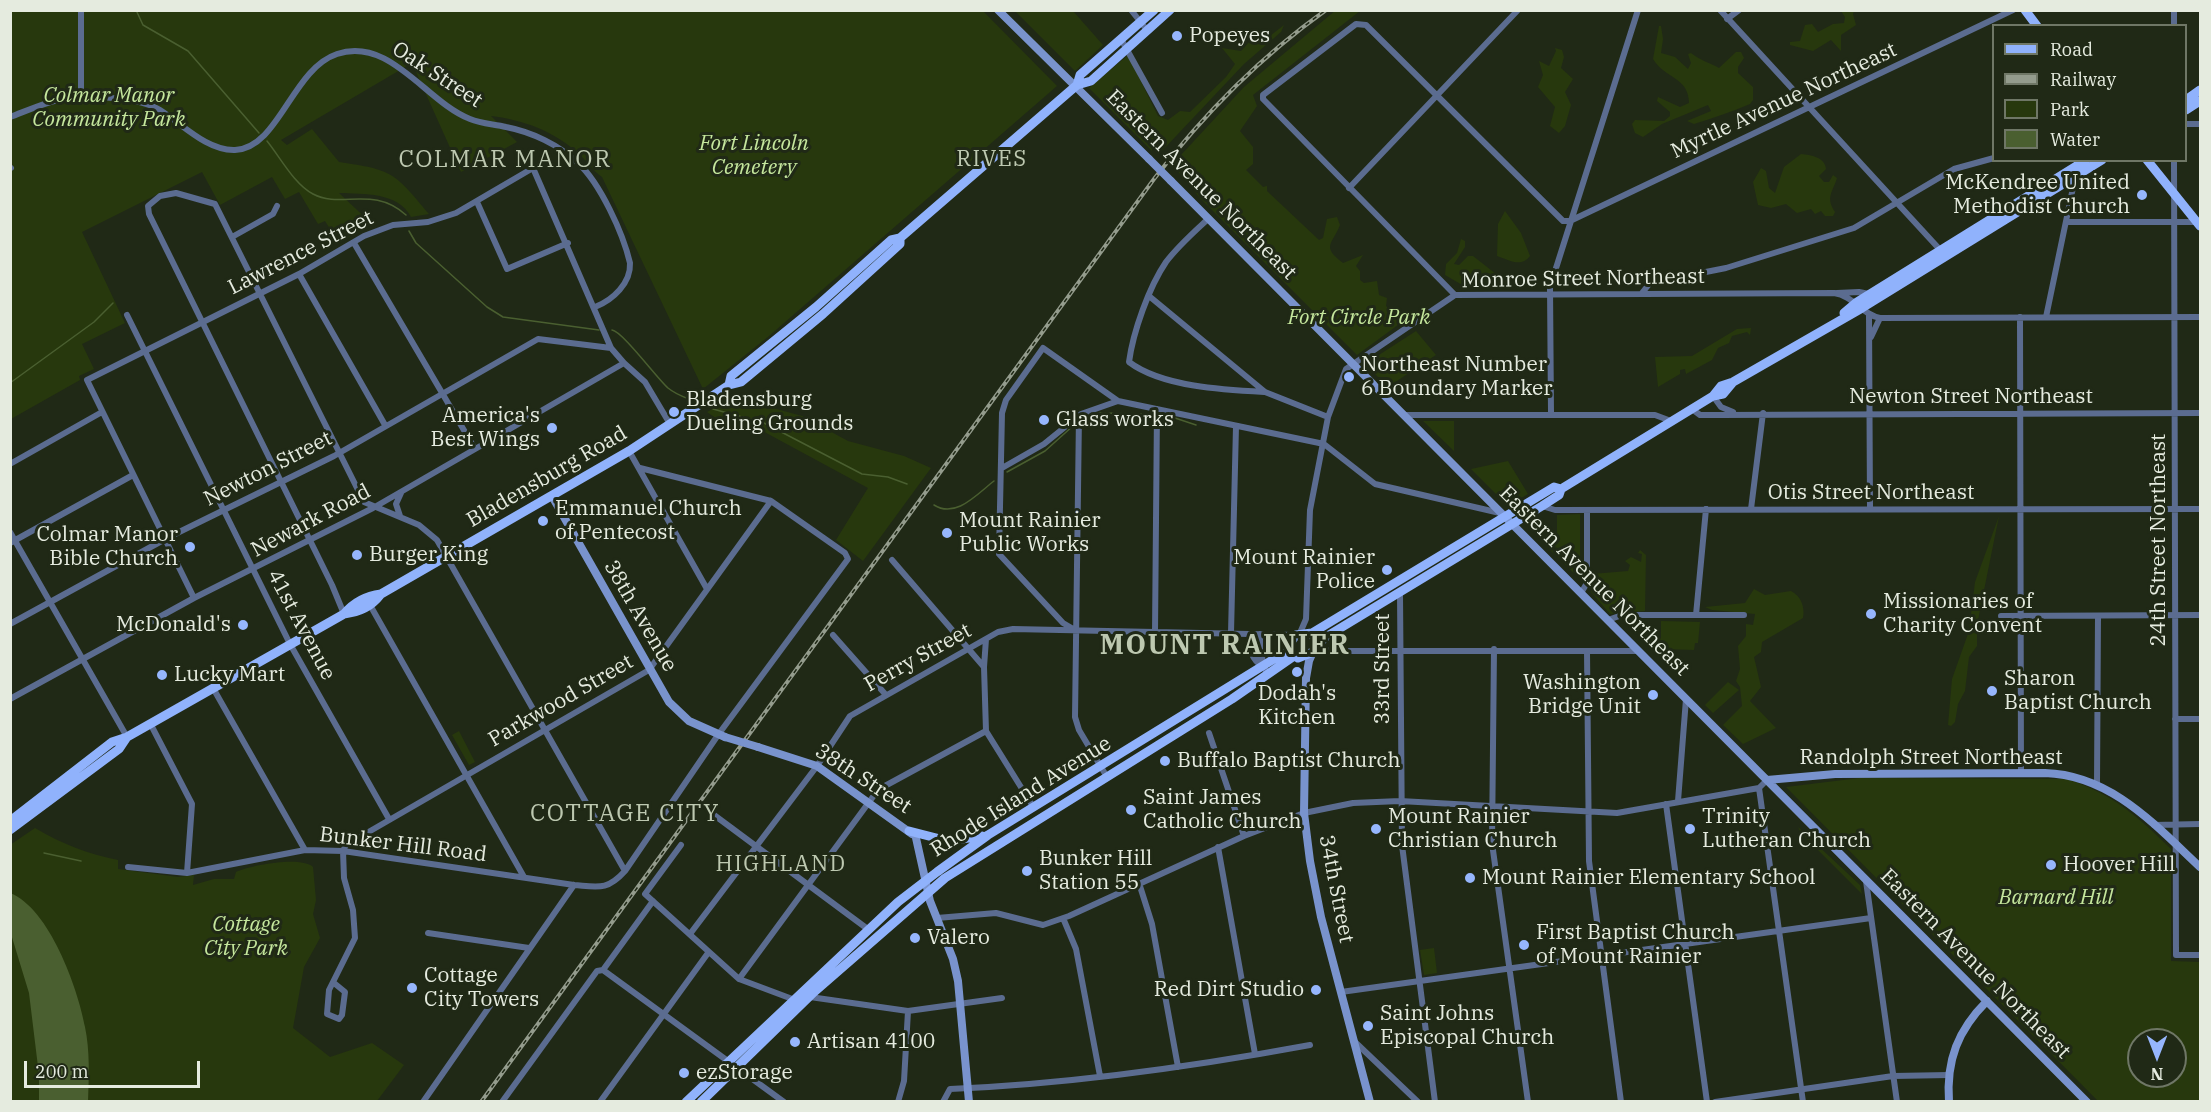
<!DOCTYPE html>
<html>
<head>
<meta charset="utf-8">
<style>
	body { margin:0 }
	#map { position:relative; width:2211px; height:1112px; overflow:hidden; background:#202916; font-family:"IBM Plex Serif",serif }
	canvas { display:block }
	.frame { position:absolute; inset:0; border:12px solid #e5ebdf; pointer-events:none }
	.legend { position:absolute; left:1992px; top:24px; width:195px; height:138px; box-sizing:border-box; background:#202916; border:2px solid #6f7766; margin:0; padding:8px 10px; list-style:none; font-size:18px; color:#e5ebdf }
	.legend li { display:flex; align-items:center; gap:12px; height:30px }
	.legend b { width:30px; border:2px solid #6f7766 }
	.north { position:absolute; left:2127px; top:1028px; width:60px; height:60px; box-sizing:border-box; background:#202916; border:2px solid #6f7766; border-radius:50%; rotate:180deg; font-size:16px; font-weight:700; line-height:24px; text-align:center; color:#e5ebdf }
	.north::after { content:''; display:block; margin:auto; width:21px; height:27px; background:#96b6fd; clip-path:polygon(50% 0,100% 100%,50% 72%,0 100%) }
	.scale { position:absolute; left:24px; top:1061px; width:176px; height:27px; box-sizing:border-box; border:3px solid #e5ebdf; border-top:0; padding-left:8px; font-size:18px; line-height:21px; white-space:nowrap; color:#e5ebdf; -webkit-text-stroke:4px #202916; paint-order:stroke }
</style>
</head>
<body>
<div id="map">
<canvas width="2211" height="1112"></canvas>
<div class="frame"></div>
<ul class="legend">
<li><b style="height:8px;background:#90b2fc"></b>Road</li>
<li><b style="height:8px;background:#949c8d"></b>Railway</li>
<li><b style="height:16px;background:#27380d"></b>Park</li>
<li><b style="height:16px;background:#4a5f30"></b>Water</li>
</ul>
<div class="north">N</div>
<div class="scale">200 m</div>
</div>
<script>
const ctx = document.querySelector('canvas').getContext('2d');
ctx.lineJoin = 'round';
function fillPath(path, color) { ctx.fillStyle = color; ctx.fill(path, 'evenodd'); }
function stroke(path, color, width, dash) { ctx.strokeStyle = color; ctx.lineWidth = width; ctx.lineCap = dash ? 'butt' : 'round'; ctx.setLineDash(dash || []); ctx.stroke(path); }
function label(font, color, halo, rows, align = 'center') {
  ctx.font = font + ' "IBM Plex Serif",serif'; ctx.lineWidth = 6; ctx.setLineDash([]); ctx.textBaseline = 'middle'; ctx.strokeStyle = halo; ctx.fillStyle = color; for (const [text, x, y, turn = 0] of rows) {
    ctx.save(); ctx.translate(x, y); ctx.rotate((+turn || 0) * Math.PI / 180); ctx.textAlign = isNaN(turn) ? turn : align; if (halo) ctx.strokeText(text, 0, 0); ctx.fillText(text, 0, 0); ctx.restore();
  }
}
fillPath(new Path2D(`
	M 1336,10 L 1360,11 L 1253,95 L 1257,106 L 1240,131 L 1253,147 L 1253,164 L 1246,170 L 1263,187 L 1267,186 L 1267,191 L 1319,240 L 1323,238 L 1327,219 L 1337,217 L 1340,225 C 1332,245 1321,246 1343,263 L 1363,255 L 1356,266 L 1360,271 L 1360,280 L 1364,283 L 1377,281 L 1379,295 L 1387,298 L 1386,306 L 1402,322 L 1357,355 L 1200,198 L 1176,169 L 1181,155 L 1244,87 Z
	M 11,11 L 983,11 L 1057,86 L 769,336 L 703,389 L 602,177 C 593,171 586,160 578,153 C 553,131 524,120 491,116 L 517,142 L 461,172 L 412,63 L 281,140 L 287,145 L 312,129 L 339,162 C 393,170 394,172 429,214 L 411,217 C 398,192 364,194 339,193 L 372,224 L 339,243 L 325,221 L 318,224 L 299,192 L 285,199 L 272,177 L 220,205 L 202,172 L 82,232 L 125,323 L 82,344 L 94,369 L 79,376 L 80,380 L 11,419 Z
	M 1015,11 L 1073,11 L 1103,45 L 1075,71 Z
	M 1841,11 L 1854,11 L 1853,14 L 1856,25 L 1841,35 L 1841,51 L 1831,40 L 1813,51 L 1790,45 L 1790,42 L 1800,41 L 1805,25 L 1812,24 L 1818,32 L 1833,24 L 1844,23 L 1845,17 Z
	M 1284,25 L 1281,32 L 1244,64 L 1161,152 L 1153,146 L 1152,151 L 1089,88 L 1128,55 L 1158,116 L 1168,120 L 1180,111 L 1190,112 L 1226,77 L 1235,64 L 1222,48 L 1241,51 L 1251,40 L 1247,30 L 1261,43 Z
	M 1659,26 L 1661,26 L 1663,39 L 1661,53 L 1675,57 L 1688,69 L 1691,63 L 1688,54 L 1691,53 C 1701,61 1711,63 1719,68 L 1736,52 L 1741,52 L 1744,58 L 1738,67 L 1738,73 L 1753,87 L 1753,100 L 1750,104 C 1731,112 1713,118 1694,124 L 1687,121 L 1711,111 L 1708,105 L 1662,124 L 1643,137 L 1635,133 L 1632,124 L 1635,120 L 1664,121 L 1670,116 L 1670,112 L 1657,101 L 1658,97 L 1680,107 L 1689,103 C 1689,77 1664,78 1653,59 Z
	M 1555,48 L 1562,50 L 1564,57 L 1561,68 L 1573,79 L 1565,92 L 1571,105 L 1565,126 L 1559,133 L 1550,126 L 1555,107 L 1538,87 L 1543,75 L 1539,61 L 1549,66 L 1556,51 Z
	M 1801,154 C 1811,155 1825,157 1826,169 L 1819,176 L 1824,182 L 1829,182 L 1833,175 L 1837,178 C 1833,192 1825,197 1835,212 L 1833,216 L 1825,216 L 1821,211 L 1815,214 L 1811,209 L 1797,213 L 1786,204 L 1771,208 L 1758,205 L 1753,182 L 1761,168 L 1766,171 L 1769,188 L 1775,193 L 1784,167 Z
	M 1505,211 L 1521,233 L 1530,256 C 1521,268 1509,260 1497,256 L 1498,224 Z
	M 1461,239 L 1465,241 L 1465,247 L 1454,264 L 1459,265 L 1468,256 L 1473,256 L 1496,274 L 1494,287 L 1464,286 L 1445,275 L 1446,264 L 1457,253 Z
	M 1751,328 L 1750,335 L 1747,332 L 1732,336 L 1729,343 L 1718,348 L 1712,360 L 1686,374 L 1685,369 L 1680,370 L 1680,374 L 1658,387 L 1655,357 L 1692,356 L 1737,329 Z
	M 1416,331 L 1436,355 L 1388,387 L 1365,364 Z
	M 733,397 L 802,416 L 848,441 L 904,456 L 931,468 L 863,561 L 836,540 L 868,488 L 757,428 L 714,417 L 707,412 Z
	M 1423,421 L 1454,421 L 1454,451 Z
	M 1508,461 L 1528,494 L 1508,506 L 1471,469 Z
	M 1580,514 L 1580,579 L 1546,546 L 1557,533 L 1557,515 Z
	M 1999,516 L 1977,625 L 1977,646 L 1969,657 L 1965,691 L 1958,704 L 1955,722 L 1951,726 L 1948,725 L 1952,679 L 1969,631 L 1975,582 Z
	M 1640,550 L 1646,555 L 1645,611 L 1610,614 L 1591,592 L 1592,574 L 1628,571 L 1630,565 L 1625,561 L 1631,557 L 1641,562 L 1642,554 L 1638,553 Z
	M 1754,589 L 1765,595 L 1791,591 C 1801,596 1805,607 1803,618 L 1762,642 L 1761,652 L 1754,657 L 1761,687 L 1750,701 L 1776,728 L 1743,744 L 1723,725 L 1742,706 L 1740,687 L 1736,681 L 1740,669 L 1738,646 L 1746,636 L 1746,624 L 1753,625 L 1755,614 L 1712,610 L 1705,607 L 1745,603 Z
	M 1661,621 L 1700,622 L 1698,643 L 1695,643 L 1694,650 L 1663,649 L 1655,641 L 1661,638 Z
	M 1728,682 L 1739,690 L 1713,713 L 1705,705 Z
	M 459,731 L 475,762 L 469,765 L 452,735 Z
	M 1860,778 L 2067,779 C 2113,794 2137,816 2171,849 L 2171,961 L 2200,962 L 2200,1101 L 2098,1101 L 1786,787 ZM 2139,1040 L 2175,1040 L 2175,1076 L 2139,1076 Z
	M 1798,827 L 1860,885 L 1862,894 L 1801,833 Z
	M 35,828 C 62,844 88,854 118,860 L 118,869 L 178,877 L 194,875 L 193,885 L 214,879 L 234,879 L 236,872 C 252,865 301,856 313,867 L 316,900 L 313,914 L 320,938 L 304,967 L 293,1028 L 330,1057 L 372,1043 L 404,1065 L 377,1101 L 11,1101 L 10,845 Z
	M 1434,948 L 1437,973 L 1424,975 L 1420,950 Z`), '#27380d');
fillPath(new Path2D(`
	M 10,893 C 49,908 78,988 85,1027 C 90,1051 89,1077 88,1101 L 39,1101 L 39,1075 L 29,993 L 11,934 Z`), '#4a5f30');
stroke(new Path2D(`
	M 136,10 L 143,25 L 188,51 L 259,133
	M 267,141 C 280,157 294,184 313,194 C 341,209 373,185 406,215
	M 409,231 L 416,243 L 487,307 L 503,317 L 599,330
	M 612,330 C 622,331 656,377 668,388 C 674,393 681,396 689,399
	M 10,383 L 94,322 L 113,303
	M 713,409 L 764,423 L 862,474 L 888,477 L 907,484
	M 1163,414 L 1196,425
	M 1085,418 L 1098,413 L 1151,414
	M 1007,472 L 1045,451 L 1074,425
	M 934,505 C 956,519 977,494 994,481
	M 44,853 L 81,861`), '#4a5f30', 1.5);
stroke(new Path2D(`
	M 1131,10 L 1147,30
	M 1720,10 L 1943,253
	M 2174,10 L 2174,26
	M 1727,19 L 1739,10
	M 1121,39 L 1162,113
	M 81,97 L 81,10
	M 10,117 C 29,110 50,100 71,98 C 93,95 141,98 160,110 C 182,124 207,151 235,150 C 279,148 292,69 337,54 C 390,36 426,102 470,119 C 482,124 494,124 506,127 C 532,132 559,145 578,163 C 600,183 623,233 630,263 C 631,283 613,300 595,307
	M 2186,124 L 2200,124
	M 2174,160 L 2176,955 L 2200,955
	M 10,167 L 11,168
	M 1349,188 L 1518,10
	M 477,202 L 507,269 L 568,243
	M 1208,219 C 1194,232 1178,246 1166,262 C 1149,287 1133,332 1129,362 C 1162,387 1225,390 1265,392
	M 1570,221 L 2013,10
	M 2066,222 L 2197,222
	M 232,237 L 273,214 L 277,206
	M 354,243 L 475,449
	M 299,274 L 385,425
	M 1642,293 L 1650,283 L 1726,268 L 1854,228 L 1954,169 L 1994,158
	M 1837,293 L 1859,292 L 1869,294
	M 1455,295 L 1263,99 L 1263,95 L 1356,24 L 1366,25 L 1563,221 L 1570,221
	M 1149,296 L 1265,392 L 1328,417
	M 1869,314 L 1870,509
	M 127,315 L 290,644 L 389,819
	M 2020,317 L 2021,773
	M 2046,317 L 2075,178
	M 1871,337 L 1880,318
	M 1713,396 L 1721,407 L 1733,412
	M 1692,409 L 1700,415 L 1721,415 L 2200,413
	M 1551,413 L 1550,287 L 1638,10
	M 1079,415 L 1075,717 L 1079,730 L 1107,777
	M 1404,415 L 1655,415 L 1671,421
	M 629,451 L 707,589
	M 10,464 L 102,412
	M 1002,468 L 1044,444 L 1081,414 L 1118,401
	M 1542,506 L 1555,510 L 2200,509
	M 1751,509 L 1763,413
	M 400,516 L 396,504 L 401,493
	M 10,532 L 127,737
	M 10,543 L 133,475
	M 892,560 L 984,667 L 986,731 L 1034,808
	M 1581,593 L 1587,583 L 1587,510
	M 1400,594 L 1402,845 L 1435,1102
	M 194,598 L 87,380 L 299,274 L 364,236 L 393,225 L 428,222 L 456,213 L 533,168 L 611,348 L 624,363 L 645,382 L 670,424
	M 370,605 L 524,877
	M 344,614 L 332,585 L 149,214 L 148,206 L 160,196 L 176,193 L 215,204 L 364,502 L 419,525 L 437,540 L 625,871
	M 1696,615 L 1706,509
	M 2001,616 L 2200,615
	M 1608,620 L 1622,615 L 1744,615
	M 10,624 L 169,537 L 334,456 L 538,339 L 611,348
	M 1075,630 L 1063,623 L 999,554 L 1002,413 L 1006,400 L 1043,348 L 1118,401 L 1324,444 L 1375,484 L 1500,513
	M 1155,632 L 1157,409
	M 1231,633 L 1236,426
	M 1300,633 L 1306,619 L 1310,510 L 1328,417 L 1346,369 L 1455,295 L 1834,293 C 1854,296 1861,314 1880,318 L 2200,317
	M 1253,634 L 1255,650 L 1267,673
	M 1260,634 L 1263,666
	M 833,635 L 886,695
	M 1250,639 C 1250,652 1252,659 1262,666
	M 1317,647 L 1330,651 L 1638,651
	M 1494,649 L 1492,843 L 1528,1102
	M 1587,651 L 1589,861 L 1621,1102
	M 984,667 L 986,639
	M 213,688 L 305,850
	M 10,699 L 194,598 L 373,508 L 624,363
	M 2175,719 L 2200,719
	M 150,723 L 192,804 L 187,873
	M 1209,733 L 1244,836
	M 2097,784 L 2098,616
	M 1759,788 L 1803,1102
	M 1678,801 L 1686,699
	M 1666,804 L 1707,1102
	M 710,812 L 869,930
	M 2154,825 L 2200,824
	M 681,845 L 645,894 L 739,979 L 795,1000
	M 1218,847 L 1255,1054
	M 343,851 L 346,845 L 649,670 L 771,501
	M 128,867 L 187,873 L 305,850 L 343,851 L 574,885 C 598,887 607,891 625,871 L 718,735 L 848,559 L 845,553 L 771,501 L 640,468
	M 1866,881 L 1897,1102
	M 1139,883 L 1152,924 L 1178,1067
	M 937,918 L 996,913 L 1043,925 L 1069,916 L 1244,836 L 1304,813 L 1353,803 L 1400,801 L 1617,813 L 1759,788 L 1767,780
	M 1063,918 L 1076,949 L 1100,1076
	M 428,933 L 529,948
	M 690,934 L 817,766 L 850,716 L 998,632 L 1013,629 L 1296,635
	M 603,970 L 784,1102
	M 739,979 L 875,794 L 883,787 L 986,731
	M 334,983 L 345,992 L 342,1015 L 339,1019 L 327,1014 L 329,990 L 355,938 L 353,910 L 344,878 L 343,851
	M 1341,992 L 1871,918
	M 810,997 L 908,1011 L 1002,998
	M 1355,1042 L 1418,1102
	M 423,1102 L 574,885
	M 502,1102 L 597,971 L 603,970 L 653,901
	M 600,1102 L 708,953
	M 898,1102 L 904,1081 L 908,1011
	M 943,1102 L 950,1089 C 1071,1084 1191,1067 1310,1045
	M 1715,1102 L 1893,1076 L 1949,1075`), '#5b6c90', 6);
stroke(new Path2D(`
	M 998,10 L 1149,159
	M 1171,181 L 2087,1102
	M 552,496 L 669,702 L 689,721 L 725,737
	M 1313,652 L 1309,661 L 1306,678 L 1304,813 L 1310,861 L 1321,917 L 1370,1102
	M 758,747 L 817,766 L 912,834
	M 1767,780 L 1835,774 L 2045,773 C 2111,775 2155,825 2200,867
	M 916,838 L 930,901 L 953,959 L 958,981 L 969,1102
	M 1949,1102 C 1946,1060 1958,1030 1987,1001`), '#7993cd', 8);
stroke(new Path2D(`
	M 2025,10 L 2037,26
	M 1077,85 L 1080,75 L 1154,10
	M 2186,100 L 2200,90
	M 2186,110 L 2200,101
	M 2147,160 L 2200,226
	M 1844,313 L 1857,302 L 2086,160
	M 729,385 L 731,376 L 816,307 L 891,240 L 900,238
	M 1713,396 L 1721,386 L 1733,382 L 1862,308 L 2102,160
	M 344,614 C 354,602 365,596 381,594 L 629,451 L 729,385 L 741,382 L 823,314 L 900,244 L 900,238 L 1077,85 L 1091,81 L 1170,10
	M 1312,633 L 1554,487 L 1561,489
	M 1291,653 L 1298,658 L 1313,652 L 1324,638 L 1542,506 L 1559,495 L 1561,489 L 1713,396 L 1723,394 L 1733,382
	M 10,821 L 112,742 L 127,737 L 344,614 C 360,612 371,607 381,594
	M 10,830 L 119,749 L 127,737
	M 909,831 L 948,841 L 982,836
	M 686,1102 L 898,902 L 937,872 L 988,835 L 1282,654 L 1296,635 L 1312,633 L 1318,646
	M 701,1102 L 814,992 L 945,878 L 1232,699 L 1294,656`), '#90b2fc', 9);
const rail = new Path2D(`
	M 481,1102 L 1154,179 C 1203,115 1260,57 1326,10`);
stroke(rail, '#949c8d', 4);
stroke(rail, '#202916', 1.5, [4.5]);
stroke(new Path2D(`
	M 1149,159 L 1171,181
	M 725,737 L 758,747`), '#7993cd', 8);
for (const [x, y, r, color] of [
	[1177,36,6,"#96b6fd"],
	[2142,195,6,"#96b6fd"],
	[1349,377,6,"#96b6fd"],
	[674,412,6,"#96b6fd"],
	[1044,420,6,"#96b6fd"],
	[552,428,6,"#96b6fd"],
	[543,521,6,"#96b6fd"],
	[947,533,6,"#96b6fd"],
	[190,547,6,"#96b6fd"],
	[357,555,6,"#96b6fd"],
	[1387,570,6,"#96b6fd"],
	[1871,614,6,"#96b6fd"],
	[243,625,6,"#96b6fd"],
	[1297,672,6,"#96b6fd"],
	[162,675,6,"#96b6fd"],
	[1992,691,6,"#96b6fd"],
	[1653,695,6,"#96b6fd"],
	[1165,761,6,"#96b6fd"],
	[1131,810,6,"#96b6fd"],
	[1376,829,6,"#96b6fd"],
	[1690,829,6,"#96b6fd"],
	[2051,865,6,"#96b6fd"],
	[1027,871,6,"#96b6fd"],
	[1470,878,6,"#96b6fd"],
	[915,938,6,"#96b6fd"],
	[1524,945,6,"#96b6fd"],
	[412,988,6,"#96b6fd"],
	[1316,990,6,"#96b6fd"],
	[1368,1026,6,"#96b6fd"],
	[795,1042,6,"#96b6fd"],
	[684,1073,6,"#96b6fd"]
]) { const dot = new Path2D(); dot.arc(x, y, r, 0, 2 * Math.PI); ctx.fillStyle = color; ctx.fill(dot); stroke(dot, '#202916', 2); }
label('21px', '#e5ebdf', '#202916', [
	["Popeyes",1189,36],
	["McKendree United",2130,183,"right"],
	["Methodist Church",2130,207,"right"],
	["Northeast Number",1361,365],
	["6 Boundary Marker",1361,389],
	["Bladensburg",686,400],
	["Dueling Grounds",686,424],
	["America's",540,416,"right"],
	["Best Wings",540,440,"right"],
	["Glass works",1056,420],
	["Emmanuel Church",555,509],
	["of Pentecost",555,533],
	["Mount Rainier",959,521],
	["Public Works",959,545],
	["Colmar Manor",178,535,"right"],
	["Bible Church",178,559,"right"],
	["Burger King",369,555],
	["Mount Rainier",1375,558,"right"],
	["Police",1375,582,"right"],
	["Missionaries of",1883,602],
	["Charity Convent",1883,626],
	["McDonald's",231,625,"right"],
	["Lucky Mart",174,675],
	["Sharon",2004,679],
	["Baptist Church",2004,703],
	["Washington",1641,683,"right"],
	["Bridge Unit",1641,707,"right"],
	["Dodah's",1297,694,"center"],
	["Kitchen",1297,718,"center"],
	["Buffalo Baptist Church",1177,761],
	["Saint James",1143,798],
	["Catholic Church",1143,822],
	["Mount Rainier",1388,817],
	["Christian Church",1388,841],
	["Trinity",1702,817],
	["Lutheran Church",1702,841],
	["Bunker Hill",1039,859],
	["Station 55",1039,883],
	["Hoover Hill",2063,865],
	["Mount Rainier Elementary School",1482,878],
	["First Baptist Church",1536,933],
	["of Mount Rainier",1536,957],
	["Valero",927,938],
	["Cottage",424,976],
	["City Towers",424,1000],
	["Red Dirt Studio",1304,990,"right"],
	["Saint Johns",1380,1014],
	["Episcopal Church",1380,1038],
	["Artisan 4100",807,1042],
	["ezStorage",696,1073]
], 'left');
label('21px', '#e5ebdf', '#202916', [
	["Oak Street",437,75,33],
	["Myrtle Avenue Northeast",1784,101,-25],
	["Eastern Avenue Northeast",1201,185,45],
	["Lawrence Street",301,253,-27],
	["Monroe Street Northeast",1583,279,-1],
	["Newton Street Northeast",1971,397],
	["Newton Street",268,469,-27],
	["Bladensburg Road",547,477,-30],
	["Otis Street Northeast",1871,493],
	["Newark Road",311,521,-28],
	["24th Street Northeast",2159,540,-90],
	["Eastern Avenue Northeast",1594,581,45],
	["38th Avenue",640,616,60],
	["41st Avenue",301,625,62],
	["Perry Street",918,658,-29],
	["33rd Street",1383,669,-90],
	["Parkwood Street",561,701,-30],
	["Randolph Street Northeast",1931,758],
	["38th Street",863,779,33],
	["Rhode Island Avenue",1021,797,-32],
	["Bunker Hill Road",403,845,7],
	["34th Street",1336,889,79],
	["Eastern Avenue Northeast",1975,964,45]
]);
label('italic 21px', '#c5e79d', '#202916', [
	["Colmar Manor",109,96],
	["Community Park",109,120],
	["Fort Lincoln",754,144],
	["Cemetery",754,168],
	["Fort Circle Park",1359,318],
	["Barnard Hill",2056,898],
	["Cottage",246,925],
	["City Park",246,949]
]);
ctx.letterSpacing = '1.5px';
label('22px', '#bdc8b0', '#202916', [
	["RIVES",992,160],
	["HIGHLAND",781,865]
]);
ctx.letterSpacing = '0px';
ctx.letterSpacing = '1.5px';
label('24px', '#bdc8b0', '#202916', [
	["COLMAR MANOR",505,160],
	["COTTAGE CITY",625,814]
]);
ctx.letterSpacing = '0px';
ctx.letterSpacing = '1.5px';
label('bold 27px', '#bdc8b0', '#202916', [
	["MOUNT RAINIER",1225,646]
]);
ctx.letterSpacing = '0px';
</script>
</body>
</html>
